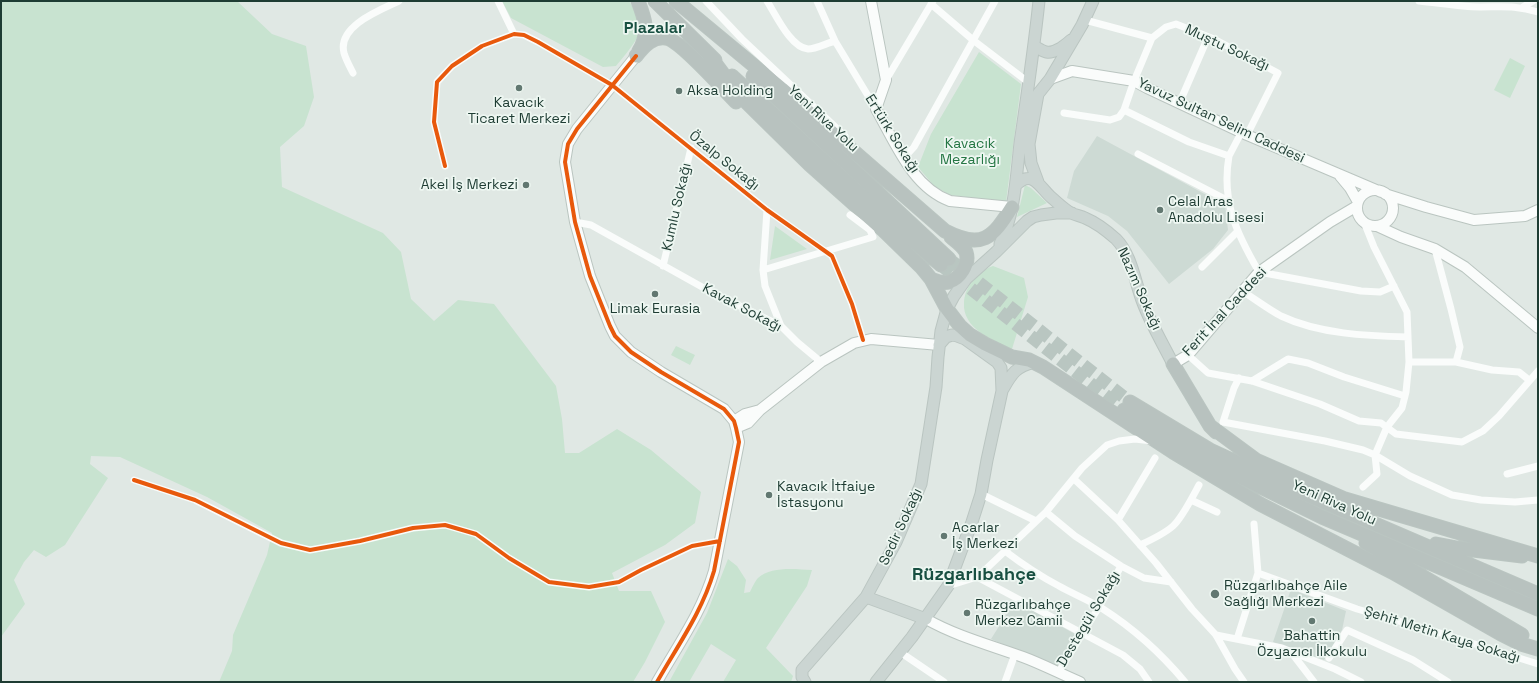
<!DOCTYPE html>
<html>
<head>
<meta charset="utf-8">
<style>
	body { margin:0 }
	#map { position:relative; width:1539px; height:683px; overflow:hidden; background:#e0e8e4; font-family:"Space Grotesk",sans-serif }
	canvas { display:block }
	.frame { position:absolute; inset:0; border:2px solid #1e3c33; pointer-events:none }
</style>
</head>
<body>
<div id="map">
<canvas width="1539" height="683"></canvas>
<div class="frame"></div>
</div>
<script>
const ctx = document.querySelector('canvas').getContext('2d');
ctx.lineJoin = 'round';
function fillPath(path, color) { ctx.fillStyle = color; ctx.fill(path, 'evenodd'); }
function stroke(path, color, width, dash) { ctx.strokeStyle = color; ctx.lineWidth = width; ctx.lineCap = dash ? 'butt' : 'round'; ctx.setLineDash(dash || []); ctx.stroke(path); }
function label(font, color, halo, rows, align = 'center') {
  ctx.font = font + ' "Space Grotesk",sans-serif'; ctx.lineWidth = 3.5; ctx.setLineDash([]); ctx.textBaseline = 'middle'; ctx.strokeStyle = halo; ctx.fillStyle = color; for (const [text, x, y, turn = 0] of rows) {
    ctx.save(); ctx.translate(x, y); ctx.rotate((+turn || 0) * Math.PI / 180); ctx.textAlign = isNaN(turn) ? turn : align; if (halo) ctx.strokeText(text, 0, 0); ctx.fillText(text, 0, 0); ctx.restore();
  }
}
fillPath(new Path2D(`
	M 1097,136 L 1225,205 L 1228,230 L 1213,249 L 1169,284 L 1127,231 L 1108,216 L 1067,198 L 1074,171 Z
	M 1291,589 L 1346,611 L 1342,630 L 1324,660 L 1273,642 Z
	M 1015,601 L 1075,634 L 1056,668 L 991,639 Z`), '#cddad4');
fillPath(new Path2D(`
	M 1,1 L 237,1 L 272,34 L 306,46 L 314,97 L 304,126 L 280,147 L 282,187 L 383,233 L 401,252 L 411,299 L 434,321 L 458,300 L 494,304 L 556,386 L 562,419 L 565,453 L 579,453 L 617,429 L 651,450 L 701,492 L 695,523 L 665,545 L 612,573 L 619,591 L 651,591 L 665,622 L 645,662 L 633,682 L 219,682 L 232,651 L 233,635 L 267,555 L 272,533 L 207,497 L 120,457 L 91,456 L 90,464 L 108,478 L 65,545 L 46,557 L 34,550 L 24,562 L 14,580 L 25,604 L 1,637 Z
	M 502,1 L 629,1 C 634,8 641,22 640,31 C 638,40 622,59 616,66 L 603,67 L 511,18 Z
	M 979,52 L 1021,84 L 1006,202 L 950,195 L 934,186 L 918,167 L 931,134 Z
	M 1510,58 L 1525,66 L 1510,98 L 1494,90 Z
	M 1025,185 L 1031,188 L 1047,203 L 1017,217 Z
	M 775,226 L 807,249 L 770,260 Z
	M 993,266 L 1024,278 L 1028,297 L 1012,349 C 993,341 962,328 964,303 C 964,296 967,288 971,283 C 978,276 983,269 993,266 Z
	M 676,346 L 695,355 L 690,365 L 671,355 Z
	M 728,559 L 737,566 L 746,580 L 744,593 L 750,592 C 752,588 755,581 758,578 C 771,566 795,569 812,570 L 807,586 L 766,648 L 793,676 L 791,682 L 723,682 L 736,660 L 711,644 L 689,682 L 669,682 L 707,613 Z`), '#c8e3d0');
stroke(new Path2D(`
	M 949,259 L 1130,402
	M 941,265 L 1124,410`), '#b9c6c1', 13, [13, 6]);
const secondary = new Path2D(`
	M 871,1 L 886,80 L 876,109 C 895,142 912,187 950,201 L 1012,207
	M 636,56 L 577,129 L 568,144 L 565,162 L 575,222 L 590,276 L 610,326 L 615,336 L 631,352 L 661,372 L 724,409 L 734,421 L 736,428 L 739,442 L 714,571 C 702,612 678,645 657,682
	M 1050,79 L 1072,71 L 1134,81 L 1147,88 L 1247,135 L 1381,192
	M 1340,176 L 1350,188 L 1358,202
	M1357 208a18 18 0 1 1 36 0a18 18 0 1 1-36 0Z
	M 1385,194 L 1426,207 L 1474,220 L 1525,216 L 1538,210
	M 1377,226 L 1401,237 L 1435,249 L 1465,267 L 1538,328
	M 1173,364 L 1188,355 L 1259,272 L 1330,222 L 1357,206
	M 734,421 L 745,414 L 760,410
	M 736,428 L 748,423 L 760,410 L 821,362 L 854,343 L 871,339 L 939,345
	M 926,619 C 956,636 990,645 1023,657 C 1042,664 1061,674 1080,682`);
const primary = new Path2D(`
	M 1034,46 C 1046,53 1048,55 1061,48 C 1065,45 1068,43 1071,40
	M 1038,182 L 1031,163 L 1029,144 L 1038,94 L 1050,79 L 1082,25 L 1093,1
	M 1016,185 C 1033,168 1040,188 1052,198 C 1058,203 1064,209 1071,213 C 1075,215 1081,216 1085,218 C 1097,223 1107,231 1116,239 C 1132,255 1135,283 1143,303 C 1151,324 1163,344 1173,364
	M 1000,244 C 1015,213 1016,178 1020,143 C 1027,96 1034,49 1039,1
	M 1003,389 C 1012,373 1016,367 1034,362
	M 866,597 L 926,619
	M 805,682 L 802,677 L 802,670 L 866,597 L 896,542 L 921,484 L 936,387 L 938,357 L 941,331 L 947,309 L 954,296 L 966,279 L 996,252 L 1027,221 L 1033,217 L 1041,215 L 1056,213 L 1072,213
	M 876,682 L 912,637 L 948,586 L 972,522 L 981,494 L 987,460 L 1002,391 L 1001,368 L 997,362 L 965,339 L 957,336 L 952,335 L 946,337 L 939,345`);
const highway = new Path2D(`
	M 638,1 C 645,19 650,33 639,51
	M 655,1 L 715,60
	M 676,1 L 782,89 L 945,231 C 982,250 993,238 1012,207
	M 709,55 L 738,94 L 810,165 L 883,230 L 922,268 L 931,279 L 947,309 L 960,326 L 970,335 L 985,344 L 1012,357 L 1029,360 L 1043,367 L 1173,452 L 1260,504 L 1392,572 L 1501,634 L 1521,644 L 1538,649
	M 636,56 C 644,46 653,36 666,38 C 680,40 724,90 736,102
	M 732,76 L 883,215 L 941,265
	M 753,76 L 949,259
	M 931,279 C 936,281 942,284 949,282 C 960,279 970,264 966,252 C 963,246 956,241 951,237
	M 1173,364 L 1210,426 L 1216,432
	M 1130,402 L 1210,450 L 1312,497 L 1538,594
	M 1124,410 L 1220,467 L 1322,517 L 1538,609
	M 1210,426 L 1256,460 L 1345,499 L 1538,556
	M 1366,543 L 1522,635
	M 1436,544 L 1457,548 L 1522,556`);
stroke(secondary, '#bac5c0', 12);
stroke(primary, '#bac5c1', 13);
stroke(highway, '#bac5c1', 15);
stroke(new Path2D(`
	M 498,1 L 514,34
	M 706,1 L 742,39 L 845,136
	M 767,1 C 776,15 791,48 808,49 C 816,49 827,43 835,41
	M 817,1 L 835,41 L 876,109
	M 1419,1 C 1439,3 1460,7 1480,7 C 1502,7 1516,5 1538,12
	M 931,4 L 973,40 L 1028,82
	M 1523,7 L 1533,1
	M 1085,20 L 1152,38 L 1166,27 L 1176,24 L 1214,39 L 1278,73 L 1247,135
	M 353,73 C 350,67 346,60 344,53 C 337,26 380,10 399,1
	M 886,80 L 933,1
	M 1179,104 L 1208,37
	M 1124,110 L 1189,142 L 1229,156 C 1221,202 1237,234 1259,272 L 1361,291 L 1380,292 L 1394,286
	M 1064,113 L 1110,120 L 1119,117 L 1124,110 L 1134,81 L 1152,38
	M 1138,154 L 1229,201
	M 1229,156 L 1241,133
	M 904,158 L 914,147 L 995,1
	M 445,166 L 434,122 L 437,82 L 452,66 L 482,46 L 514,34 L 524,35 L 538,42 L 612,85 L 767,210 L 832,256 L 852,304 L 863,340
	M 767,210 L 763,270 L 765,286 L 781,326
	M 575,222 L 591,225 L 711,292 L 781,326 L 797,342 L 821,362
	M 1435,249 L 1451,309 L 1460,347 L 1456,362
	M 663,266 L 691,148
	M 1202,267 L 1237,232
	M 763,270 L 873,237 L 870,230 L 850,215
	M 1242,291 C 1255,299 1268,309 1281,316 C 1319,334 1367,336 1408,337
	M 1188,355 L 1208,373 L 1252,381 L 1320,404 L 1359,421 L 1381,423 L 1396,434 L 1462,442 L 1483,431 L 1499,416 L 1538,371
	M 1409,362 L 1456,362 L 1492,370 L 1519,372 L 1529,380
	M 1239,378 L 1234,388 L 1223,422 L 1325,441 L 1363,450 L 1375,455 L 1410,476 L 1452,495 L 1481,500 L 1515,502 L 1538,500
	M 1252,381 L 1288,359 L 1308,363 L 1344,377 L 1405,396
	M 1507,474 L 1538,466
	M 1074,479 L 1118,520 L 1156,563 L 1192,609 L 1216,635 L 1235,669 L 1244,682
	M 134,480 L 195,500 L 281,543 L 310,550 L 360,541 L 413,528 L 445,525 L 476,534 L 509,558 L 549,582 L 589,587 L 619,582 L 641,570 L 692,546 L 720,541
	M 1363,487 L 1377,474 L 1375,455 L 1387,427 L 1402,408 L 1406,392 L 1409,362 L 1407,312 L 1374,247 L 1364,222
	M 981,494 L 1036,521
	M 1191,500 L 1217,512
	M 1046,512 L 1075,536 L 1121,566 L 1144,578 L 1171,582
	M 1118,520 L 1155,458
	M 1254,524 L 1258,573 L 1357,609 L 1440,633 L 1538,664
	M 1140,545 C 1151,540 1164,534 1173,526 C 1182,518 1193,496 1199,485
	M 1005,551 C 1022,564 1040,576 1059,586 C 1073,594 1089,600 1103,609 C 1136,630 1160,652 1185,682
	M 977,577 L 1123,655 L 1140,669 L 1149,682
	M 948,586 L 977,577 L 985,570 L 1046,512 L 1082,468 L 1107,445 L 1119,441 L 1135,439 L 1152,441
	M 1216,635 L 1282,648 L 1335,669 L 1361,682
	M 1237,639 L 1258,573
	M 900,652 L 944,682
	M 1291,652 L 1314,682
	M 1329,658 L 1347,630 L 1413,660 L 1448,682
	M 1058,673 L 1099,607 L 1121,566
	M 1005,682 L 1015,654`), '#fafcfb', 7);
stroke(secondary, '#fafcfb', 10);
stroke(primary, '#cbd5d2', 11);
stroke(highway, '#b8c2bf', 13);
stroke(new Path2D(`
	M 636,56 L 577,129 L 568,144 L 565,162 L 575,222 L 590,276 L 610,326 L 615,336 L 631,352 L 661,372 L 724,409 L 734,421 L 736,428 L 739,442 L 714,571 C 702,612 678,645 657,682
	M 445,166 L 434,122 L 437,82 L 452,66 L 482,46 L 514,34 L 524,35 L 538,42 L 612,85 L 767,210 L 832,256 L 852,304 L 863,340
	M 134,480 L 195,500 L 281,543 L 310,550 L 360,541 L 413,528 L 445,525 L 476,534 L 509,558 L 549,582 L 589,587 L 619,582 L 641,570 L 692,546 L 720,541`), '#e8590c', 4);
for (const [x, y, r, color] of [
	[519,88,4,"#627871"],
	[679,91,4,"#627871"],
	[526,185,4,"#627871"],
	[1160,210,4,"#627871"],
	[655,294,4,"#627871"],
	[769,495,4,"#627871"],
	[944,536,4,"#627871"],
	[1215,594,5,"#627871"],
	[967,613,4,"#627871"],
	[1312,621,4,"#627871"]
]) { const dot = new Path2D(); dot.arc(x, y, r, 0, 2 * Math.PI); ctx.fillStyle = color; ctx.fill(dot); stroke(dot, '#eef7f2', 1.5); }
label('14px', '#1e3c33', '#eef7f2', [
	["Muştu Sokağı",1227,48,25],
	["Yeni Riva Yolu",823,119,43],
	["Yavuz Sultan Selim Caddesi",1221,121,25],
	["Ertürk Sokağı",892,134,58],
	["Özalp Sokağı",724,161,39],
	["Kumlu Sokağı",677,207,-77],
	["Nazım Sokağı",1139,289,66],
	["Kavak Sokağı",742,308,28],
	["Ferit İnal Caddesi",1225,312,-47],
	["Yeni Riva Yolu",1334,503,24],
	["Sedir Sokağı",901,527,-65],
	["Destegül Sokağı",1089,619,-59],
	["Şehit Metin Kaya Sokağı",1442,635,17]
]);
label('14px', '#1e3c33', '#eef7f2', [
	["Aksa Holding",687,91],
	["Kavacık",519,103,"center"],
	["Ticaret Merkezi",519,119,"center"],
	["Akel İş Merkezi",518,185,"right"],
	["Celal Aras",1168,202],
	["Anadolu Lisesi",1168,218],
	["Limak Eurasia",655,309,"center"],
	["Kavacık İtfaiye",777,487],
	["İstasyonu",777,503],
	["Acarlar",952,528],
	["İş Merkezi",952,544],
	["Rüzgarlıbahçe Aile",1224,586],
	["Sağlığı Merkezi",1224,602],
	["Rüzgarlıbahçe",975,605],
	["Merkez Camii",975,621],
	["Bahattin",1312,636,"center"],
	["Özyazıcı İlkokulu",1312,652,"center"]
], 'left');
label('14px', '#247643', '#eef7f2', [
	["Kavacık",970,144],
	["Mezarlığı",970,160]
]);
label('bold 16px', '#184f41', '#eef7f2', [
	["Plazalar",654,29]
]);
label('bold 18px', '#184f41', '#eef7f2', [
	["Rüzgarlıbahçe",974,575]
]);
</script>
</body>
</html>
